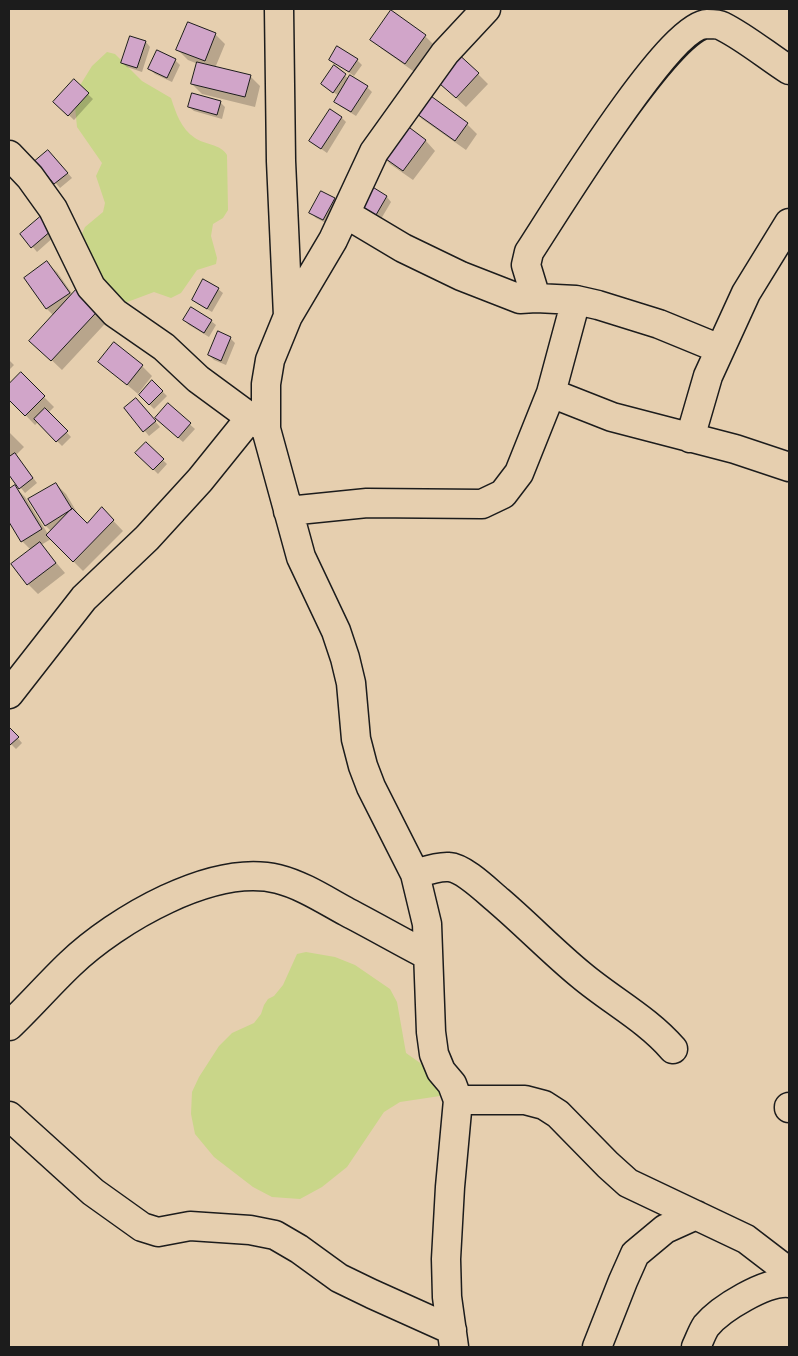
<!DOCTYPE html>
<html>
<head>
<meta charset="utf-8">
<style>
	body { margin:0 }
	#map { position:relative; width:798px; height:1356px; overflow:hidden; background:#e6cfaf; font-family:"Comic Neue",sans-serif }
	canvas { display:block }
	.frame { position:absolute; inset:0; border:10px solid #1c1c1c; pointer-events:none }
</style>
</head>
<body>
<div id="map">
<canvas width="798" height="1356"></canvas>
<div class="frame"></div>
</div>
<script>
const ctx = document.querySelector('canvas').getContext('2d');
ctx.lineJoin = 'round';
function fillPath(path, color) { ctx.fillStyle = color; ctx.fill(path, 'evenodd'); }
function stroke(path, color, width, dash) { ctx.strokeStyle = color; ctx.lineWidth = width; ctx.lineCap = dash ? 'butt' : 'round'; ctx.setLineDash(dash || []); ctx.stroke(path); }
fillPath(new Path2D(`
	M 107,52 L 115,54 L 142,81 L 171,98 C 176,113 181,129 195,138 C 205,145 221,144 227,155 L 228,210 L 223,218 L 213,224 L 211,236 L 217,258 L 216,264 L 197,270 L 181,293 L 171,298 L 154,292 L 122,304 L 107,293 L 80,238 L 85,227 L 103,212 L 105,203 L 96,176 L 102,163 L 77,127 L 75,107 L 79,87 L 92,66 Z
	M 306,952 L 335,957 L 355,965 L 390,989 L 397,1002 L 406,1053 L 433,1072 L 442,1088 L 440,1096 L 400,1102 L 384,1112 L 347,1167 L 322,1187 L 300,1199 L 272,1197 L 253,1187 L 214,1157 L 195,1134 L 191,1114 L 192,1092 L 199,1077 L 219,1046 L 232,1033 L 254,1023 L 261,1014 L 264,1005 L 268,999 L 274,996 L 283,985 L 297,954 Z`), '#c9d689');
fillPath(new Path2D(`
	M 215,34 L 225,44 L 215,68 L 250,76 L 260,86 L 255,107 L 202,94 L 192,84 L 198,64 L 188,60 L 178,50 Z
	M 425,36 L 435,46 L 416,73 L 382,49 L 372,39 Z
	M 131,37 L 146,42 L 150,47 L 142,72 L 127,67 L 122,63 Z
	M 158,52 L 175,60 L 180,65 L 172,82 L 155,74 L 150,69 Z
	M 330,59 L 357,60 L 362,65 L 354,76 Z
	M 334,67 L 349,79 L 367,87 L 372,92 L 356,116 L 340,106 L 335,101 L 339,96 L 327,88 Z
	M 478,74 L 488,84 L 466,107 L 444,87 Z
	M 74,81 L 93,99 L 74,120 L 55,102 Z
	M 220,102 L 225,107 L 222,119 L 194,111 L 189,107 Z
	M 412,109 L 467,124 L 477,134 L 466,150 L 422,119 Z
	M 342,118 L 346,122 L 327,153 L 310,141 Z
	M 403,124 L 426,141 L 435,151 L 413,180 L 390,164 L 381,154 Z
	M 53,156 L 72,178 L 60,188 L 37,161 Z
	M 363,182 L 387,197 L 391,202 L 381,219 L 357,205 Z
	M 334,199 L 339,204 L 328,224 L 316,218 L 311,213 Z
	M 40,219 L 55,236 L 37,252 L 22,234 Z
	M 47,263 L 57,272 L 73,295 L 115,313 L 62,370 L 41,350 L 54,316 L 47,309 L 26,278 Z
	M 218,289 L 223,293 L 212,312 L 198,304 L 194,300 Z
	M 184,320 L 211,321 L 216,325 L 209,337 L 189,325 Z
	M 230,338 L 235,343 L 226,365 L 214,360 L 209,355 Z
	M 9,360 L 14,365 L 9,370 Z
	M 100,362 L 142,366 L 152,376 L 138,394 Z
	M 21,374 L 54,407 L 48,413 L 71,437 L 62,446 L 38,422 L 35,425 L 9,398 L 9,386 Z
	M 153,382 L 167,396 L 154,409 L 140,395 Z
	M 140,404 L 160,427 L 149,436 L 126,408 Z
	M 168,405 L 195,429 L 183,442 L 161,423 Z
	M 9,432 L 24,447 L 16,455 L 37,483 L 25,493 L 9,473 Z
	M 146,444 L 167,464 L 158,474 L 137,453 Z
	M 56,484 L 66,494 L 81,519 L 87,524 L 102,509 L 123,531 L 83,571 L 51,539 L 41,545 L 65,573 L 38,594 L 28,584 L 31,550 L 22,541 L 9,519 L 9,491 L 15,487 L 25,497 L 48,534 L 51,531 L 46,526 L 30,500 Z
	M 9,728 L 22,743 L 16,749 L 9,742 Z`), '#0003');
const building = new Path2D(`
	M 391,10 L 426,35 L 405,64 L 370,40 Z
	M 188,22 L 216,33 L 205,61 L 176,50 Z
	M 130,36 L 146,41 L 137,68 L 121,63 Z
	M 337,46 L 358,59 L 349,72 L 329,60 Z
	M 157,50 L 176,59 L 167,78 L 148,69 Z
	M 455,51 L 479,73 L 456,98 L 432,77 Z
	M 197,62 L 251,75 L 245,97 L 191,84 Z
	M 334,65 L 346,74 L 333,93 L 321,84 Z
	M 350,75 L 368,86 L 351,112 L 334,102 Z
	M 74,79 L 89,93 L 68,116 L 53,102 Z
	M 424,91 L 468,123 L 455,141 L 410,109 Z
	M 192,93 L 221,101 L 217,115 L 188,107 Z
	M 330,109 L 342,117 L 321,149 L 309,141 Z
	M 402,122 L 426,140 L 403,171 L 379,154 Z
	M 48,150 L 68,173 L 54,184 L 35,161 Z
	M 363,181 L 387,196 L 376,215 L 351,200 Z
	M 321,191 L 335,198 L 323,220 L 309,213 Z
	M 40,217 L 52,230 L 31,248 L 20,234 Z
	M 47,261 L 70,293 L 46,309 L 24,278 Z
	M 203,279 L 219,288 L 207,309 L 192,300 Z
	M 84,281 L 106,302 L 51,361 L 29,341 Z
	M 191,307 L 212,320 L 204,333 L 183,320 Z
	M 218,331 L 231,337 L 221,361 L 208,355 Z
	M 114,342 L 143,365 L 127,385 L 98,362 Z
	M 21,372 L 45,396 L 25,416 L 9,400 L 9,384 Z
	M 152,380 L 163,391 L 149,405 L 139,395 Z
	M 136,398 L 156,421 L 143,432 L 124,408 Z
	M 168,403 L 191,423 L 178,438 L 155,418 Z
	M 45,408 L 68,431 L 56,442 L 34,419 Z
	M 146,442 L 164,459 L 153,470 L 135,453 Z
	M 15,453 L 33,478 L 19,489 L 9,475 L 9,457 Z
	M 56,483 L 72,509 L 45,526 L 28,499 Z
	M 15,485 L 42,529 L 21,542 L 9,522 L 9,489 Z
	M 102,507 L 114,520 L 73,562 L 46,535 L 72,508 L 87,523 Z
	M 40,542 L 56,563 L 27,585 L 11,564 Z
	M 9,727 L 19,737 L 10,745 L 9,743 Z`);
fillPath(building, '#d1a5c9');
stroke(building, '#1c1c1c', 1);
const minor = new Path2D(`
	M 279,9 L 281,161 L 288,316
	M 9,155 L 30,177 L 53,209 L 91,287 L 115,313 L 164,347 L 198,379 L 266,429
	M 346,214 L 403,248 L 461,276 L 520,299 L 536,298 L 576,300 L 598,305 L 659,324 L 720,349
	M 536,298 L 526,265 L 529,252 C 554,214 669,25 707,24 C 712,24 718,24 722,26 C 746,38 767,56 789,70
	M 551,393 L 576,300
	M 690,438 L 708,376 L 746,293 L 789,223
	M 288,511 L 367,503 L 482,504 L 503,494 L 519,473 L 551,393 L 612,417 L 735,449 L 789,467
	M 9,694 L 84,598 L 147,538 L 200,480 L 250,418
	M 415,874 C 425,871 438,866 449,867 C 464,868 487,891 499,901 C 527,925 553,952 581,975 C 612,1001 647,1019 673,1049
	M 9,1026 C 30,1006 49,984 70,964 C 116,920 213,863 278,879 C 302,885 325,900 347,912 C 374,926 400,941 427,955
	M 458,1100 L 525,1100 L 544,1105 L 558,1114 L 608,1165 L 628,1183 L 746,1239 L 789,1272
	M 789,1107 L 789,1108
	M 9,1116 L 93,1192 L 142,1227 L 158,1232 L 190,1226 L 250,1230 L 275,1235 L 299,1249 L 339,1278 L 372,1294 L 452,1330
	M 454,1347 L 447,1297 L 446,1259 L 450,1187 L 458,1100 L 452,1084 L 441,1071 L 434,1054 L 431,1032 L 427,924 L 415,874 L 371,787 L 363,766 L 356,739 L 351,683 L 345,658 L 336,631 L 301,557 L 266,429 L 266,384 L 270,360 L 288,316 L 333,240 L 374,152 L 445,53 L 486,9
	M 597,1347 L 623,1281 L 635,1254 L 665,1229 L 696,1215
	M 696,1347 C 699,1341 702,1332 706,1326 C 721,1308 766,1281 789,1283`);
stroke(minor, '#1c1c1c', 31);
stroke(minor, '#e6cfaf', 28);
</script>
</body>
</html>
